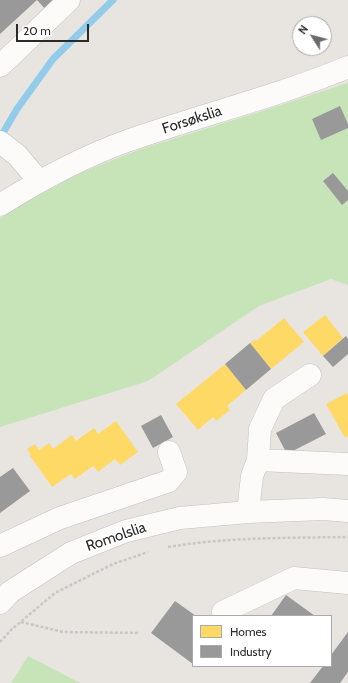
<!DOCTYPE html>
<html>
<head>
<meta charset="utf-8">
<style>
	body { margin:0 }
	#map { position:relative; width:348px; height:683px; overflow:hidden; background:#e8e5e0; font-family:Cabin,sans-serif }
	canvas { display:block }
	.legend { position:absolute; left:192px; top:615px; width:140px; height:52px; box-sizing:border-box; background:#fff; border:1px solid #aaa; margin:0; padding:5px 7px; list-style:none; font-size:12px; color:#2a2a2a }
	.legend li { display:flex; align-items:center; gap:8px; height:20px }
	.legend b { width:20px; border:1px solid #aaa }
	.north { position:absolute; left:292px; top:16px; width:40px; height:40px; box-sizing:border-box; background:#fff; border:1px solid #aaa; border-radius:50%; rotate:306deg; font-size:11px; font-weight:700; line-height:16px; text-align:center; color:#2a2a2a }
	.north::after { content:''; display:block; margin:auto; width:14px; height:18px; background:#6c6b6a; clip-path:polygon(50% 0,100% 100%,50% 72%,0 100%) }
	.scale { position:absolute; left:16px; top:24px; width:73px; height:18px; box-sizing:border-box; border:2px solid #2a2a2a; border-top:0; padding-left:5px; font-size:12px; line-height:14px; white-space:nowrap; color:#2a2a2a; -webkit-text-stroke:3px #fff; paint-order:stroke }
</style>
</head>
<body>
<div id="map">
<canvas width="348" height="683"></canvas>
<ul class="legend">
<li><b style="height:11px;background:#ffd966"></b>Homes</li>
<li><b style="height:11px;background:#999"></b>Industry</li>
</ul>
<div class="north">N</div>
<div class="scale">20 m</div>
</div>
<script>
const ctx = document.querySelector('canvas').getContext('2d');
ctx.lineJoin = 'round';
function fillPath(path, color) { ctx.fillStyle = color; ctx.fill(path, 'evenodd'); }
function stroke(path, color, width, dash) { ctx.strokeStyle = color; ctx.lineWidth = width; ctx.lineCap = dash ? 'butt' : 'round'; ctx.setLineDash(dash || []); ctx.stroke(path); }
function label(font, color, halo, rows, align = 'center') {
  ctx.font = font + ' Cabin,sans-serif'; ctx.lineWidth = 4; ctx.setLineDash([]); ctx.textBaseline = 'middle'; ctx.strokeStyle = halo; ctx.fillStyle = color; for (const [text, x, y, turn = 0] of rows) {
    ctx.save(); ctx.translate(x, y); ctx.rotate((+turn || 0) * Math.PI / 180); ctx.textAlign = isNaN(turn) ? turn : align; if (halo) ctx.strokeText(text, 0, 0); ctx.fillText(text, 0, 0); ctx.restore();
  }
}
fillPath(new Path2D(`
	M 348,83 L 348,285 L 331,279 L 259,306 L 148,381 L 0,427 L 0,218 L 26,202 L 80,173 L 141,149 L 259,112 Z
	M 28,656 L 80,683 L 11,683 Z`), '#c6e4b8');
fillPath(new Path2D(`
	M 325,315 L 343,338 L 323,356 L 303,332 Z
	M 284,318 L 304,342 L 271,369 L 250,343 L 254,340 L 256,341 Z
	M 225,364 L 246,390 L 227,406 L 230,410 L 216,421 L 213,417 L 198,430 L 176,404 Z
	M 347,393 L 348,395 L 348,436 L 345,438 L 326,404 Z
	M 116,421 L 138,452 L 120,465 L 115,459 L 98,472 L 93,466 L 75,479 L 71,474 L 52,487 L 30,456 L 31,455 L 27,449 L 35,444 L 39,450 L 49,443 L 53,449 L 72,435 L 76,441 L 94,428 L 98,434 Z`), '#ffd966');
fillPath(new Path2D(`
	M 0,0 L 37,0 L 0,34 Z
	M 37,0 L 59,0 L 47,11 Z
	M 340,106 L 348,124 L 348,128 L 321,140 L 312,119 Z
	M 333,173 L 348,191 L 348,200 L 342,205 L 323,181 Z
	M 346,336 L 348,339 L 348,354 L 333,367 L 323,356 Z
	M 250,343 L 271,369 L 246,390 L 225,364 Z
	M 314,413 L 326,434 L 287,454 L 276,433 Z
	M 161,415 L 173,437 L 153,448 L 141,426 Z
	M 13,468 L 30,491 L 0,513 L 0,477 Z
	M 286,595 L 315,616 L 271,616 Z
	M 175,601 L 196,616 L 193,616 L 193,664 L 151,633 Z
	M 348,632 L 348,672 L 340,683 L 310,683 L 323,666 L 331,666 L 331,655 Z`), '#999');
stroke(new Path2D(`
	M 0,138 L 17,109 L 53,59 L 113,0`), '#93ccea', 7);
const minor = new Path2D(`
	M 0,66 L 69,0
	M 0,142 L 17,155 L 39,181
	M 0,205 C 40,180 82,157 127,141 C 200,115 276,97 348,67
	M 258,460 L 260,429 L 274,399 L 310,375
	M 248,512 L 252,476 L 258,460 L 348,464
	M 0,546 L 60,518 L 169,481 L 176,472 L 169,452
	M 0,603 L 10,592 L 71,553 L 126,531 L 180,518 L 248,512 L 323,509 L 348,511
	M 223,612 L 294,578 L 348,583`);
stroke(minor, '#c2c1c1', 23);
stroke(new Path2D(`
	M 168,547 C 228,537 288,538 348,537
	M 21,622 L 63,632 L 140,633
	M 0,642 L 12,629 L 55,593 L 113,564 L 148,552`), '#c8c7c7', 2.5, [3, 2]);
stroke(minor, '#fcfbfa', 22);
label('15px', '#2a2a2a', '#fff', [
	["Forsøkslia",192,120,-18],
	["Romolslia",116,537,-19]
]);
</script>
</body>
</html>
